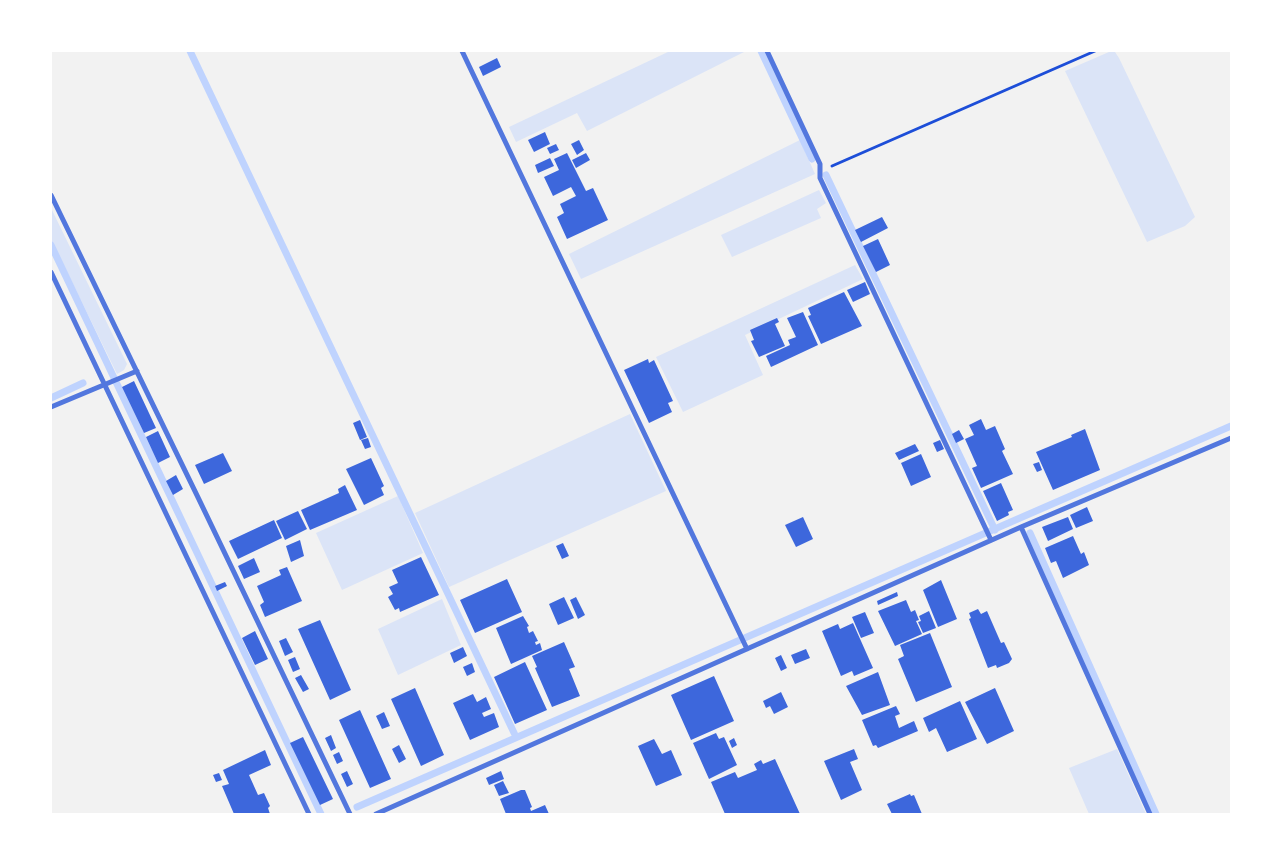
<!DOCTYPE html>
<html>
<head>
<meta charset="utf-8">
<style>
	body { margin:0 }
	#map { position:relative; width:1282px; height:865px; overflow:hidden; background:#f2f2f2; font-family:"Titillium Web",sans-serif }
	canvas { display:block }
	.frame { position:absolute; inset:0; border:52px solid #fff; pointer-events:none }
</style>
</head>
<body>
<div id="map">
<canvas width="1282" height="865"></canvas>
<div class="frame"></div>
</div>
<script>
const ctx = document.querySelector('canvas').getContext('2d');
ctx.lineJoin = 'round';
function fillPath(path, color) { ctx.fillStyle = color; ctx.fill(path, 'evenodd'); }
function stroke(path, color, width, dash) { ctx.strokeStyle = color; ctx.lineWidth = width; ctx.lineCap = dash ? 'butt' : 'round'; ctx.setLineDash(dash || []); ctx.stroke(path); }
fillPath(new Path2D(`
	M 670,51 L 746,51 L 587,131 L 577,113 L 516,142 L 509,127 Z
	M 1109,52 L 1115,52 L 1119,58 L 1195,217 L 1185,226 L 1147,242 L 1065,71 Z
	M 800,140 L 815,174 L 581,279 L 569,254 Z
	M 819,190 L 826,203 L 817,209 L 821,218 L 732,257 L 721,235 Z
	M 51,208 L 127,364 L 124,370 L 117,374 L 51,239 Z
	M 855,265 L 863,279 L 745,335 L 763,375 L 683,412 L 656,357 Z
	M 630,414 L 666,491 L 449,587 L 415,513 Z
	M 398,496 L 423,553 L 342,590 L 316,533 Z
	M 442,599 L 461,645 L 398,675 L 378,629 Z
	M 1117,749 L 1146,814 L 1089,814 L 1069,768 Z`), '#dbe4f7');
stroke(new Path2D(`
	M 190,51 L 516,737
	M 761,51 L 812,159
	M 826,175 L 995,530
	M 51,245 L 321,814
	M 51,398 L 83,383
	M 1030,533 L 1156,814
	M 357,807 L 1231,426`), '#bfd3fe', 7);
fillPath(new Path2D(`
	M 497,58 L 501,67 L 483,76 L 479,67 Z
	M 545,132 L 550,144 L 534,152 L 528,140 Z
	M 579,140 L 584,150 L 577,155 L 571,144 Z
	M 556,144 L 559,150 L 550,154 L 547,148 Z
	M 567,153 L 586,191 L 593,188 L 608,220 L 567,239 L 557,217 L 564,213 L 560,204 L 576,196 L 571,187 L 553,196 L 544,177 L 559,170 L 554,159 Z
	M 586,153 L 590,160 L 576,168 L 572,160 Z
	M 550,158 L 554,166 L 538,173 L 535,165 Z
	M 882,217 L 888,228 L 861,242 L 855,230 Z
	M 878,239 L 890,265 L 876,272 L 863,246 Z
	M 865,282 L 870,294 L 853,302 L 847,290 Z
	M 844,292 L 862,326 L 821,344 L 808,316 L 811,315 L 808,308 Z
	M 803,312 L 818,345 L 771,367 L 766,356 L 790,345 L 788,340 L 796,337 L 787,318 Z
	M 777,318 L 779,322 L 775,324 L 785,346 L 759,357 L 751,341 L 754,340 L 750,330 Z
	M 648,359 L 649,363 L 654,360 L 673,401 L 668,403 L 672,412 L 649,423 L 624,370 Z
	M 134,381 L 156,428 L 144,433 L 122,387 Z
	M 981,419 L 986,430 L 995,426 L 1005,449 L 1002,451 L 1013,474 L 981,488 L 972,468 L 977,466 L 965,439 L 974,435 L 969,425 Z
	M 360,420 L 367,437 L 360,440 L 353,423 Z
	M 1085,429 L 1100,470 L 1053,490 L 1036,452 L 1072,437 L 1071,435 Z
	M 959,430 L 964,439 L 956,443 L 952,434 Z
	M 158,431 L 170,457 L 158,463 L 146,437 Z
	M 368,438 L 371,447 L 365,449 L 361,440 Z
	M 940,440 L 944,449 L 937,452 L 933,443 Z
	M 915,444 L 919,451 L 899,460 L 895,453 Z
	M 223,453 L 232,471 L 204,484 L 195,465 Z
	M 921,454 L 931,477 L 911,486 L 901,463 Z
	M 371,458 L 384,486 L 381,488 L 384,495 L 364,505 L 346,469 Z
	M 1039,462 L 1042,470 L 1037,472 L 1033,464 Z
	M 176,475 L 183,489 L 173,495 L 166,481 Z
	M 1001,483 L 1013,510 L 1008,512 L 1009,515 L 997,521 L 983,491 Z
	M 345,485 L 357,510 L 310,530 L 301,510 L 339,493 L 338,489 Z
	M 1087,507 L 1093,521 L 1076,528 L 1070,515 Z
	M 298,511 L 307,529 L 285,540 L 276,521 Z
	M 803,517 L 813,539 L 796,547 L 785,525 Z
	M 1068,517 L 1073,529 L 1048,541 L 1042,527 Z
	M 274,520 L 282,538 L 238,559 L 229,541 Z
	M 1073,536 L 1081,554 L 1084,552 L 1089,565 L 1063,578 L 1056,561 L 1051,563 L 1045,548 Z
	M 300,540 L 304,556 L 291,562 L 286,546 Z
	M 563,543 L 569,556 L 562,559 L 556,546 Z
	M 421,557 L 439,595 L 400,612 L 399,608 L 395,610 L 388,597 L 393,594 L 389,587 L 398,583 L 392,570 Z
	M 254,558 L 260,572 L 244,579 L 238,566 Z
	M 287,567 L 302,601 L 265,617 L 260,605 L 264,602 L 257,586 L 281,575 L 279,570 Z
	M 507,579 L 522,612 L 475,633 L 460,600 Z
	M 941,580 L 957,619 L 938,627 L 923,590 Z
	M 225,582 L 227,586 L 217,591 L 215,586 Z
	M 897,592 L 898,596 L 878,605 L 877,601 Z
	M 564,597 L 574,618 L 558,625 L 549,604 Z
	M 576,597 L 585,615 L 578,619 L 570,600 Z
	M 906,600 L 911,612 L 915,610 L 919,620 L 916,621 L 922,634 L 895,646 L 878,611 Z
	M 978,609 L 981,614 L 987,611 L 1001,643 L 1004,642 L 1012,659 L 1009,663 L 997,668 L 996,665 L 988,668 L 969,619 L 971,618 L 969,613 Z
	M 929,611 L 936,628 L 923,633 L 918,622 L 921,621 L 919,616 Z
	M 865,612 L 874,633 L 861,638 L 852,617 Z
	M 523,616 L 529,626 L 527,627 L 529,633 L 533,631 L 538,641 L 535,642 L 536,645 L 540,643 L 542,650 L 511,664 L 496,628 Z
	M 320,620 L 351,690 L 330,700 L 298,629 Z
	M 853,623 L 873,668 L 854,676 L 852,671 L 841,676 L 822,631 L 838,624 L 840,629 Z
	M 255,631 L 268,659 L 255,665 L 242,638 Z
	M 930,633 L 952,687 L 916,702 L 898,659 L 904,656 L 900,645 Z
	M 286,638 L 293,652 L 285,656 L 279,641 Z
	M 564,642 L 575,667 L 569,669 L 580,696 L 552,707 L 535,668 L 537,667 L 532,656 Z
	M 463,647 L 467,656 L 454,663 L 450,653 Z
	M 806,649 L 810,658 L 795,664 L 791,655 Z
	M 781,655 L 787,668 L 781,671 L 775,658 Z
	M 295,657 L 300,669 L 293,672 L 288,660 Z
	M 525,662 L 547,710 L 515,724 L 494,677 Z
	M 472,663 L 475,672 L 467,676 L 463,667 Z
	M 878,672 L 890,705 L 862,715 L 846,686 Z
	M 301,675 L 309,689 L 303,692 L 295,678 Z
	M 714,676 L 734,721 L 691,740 L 671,695 Z
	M 415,688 L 444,755 L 421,766 L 391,699 Z
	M 995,688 L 1014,731 L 987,744 L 965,702 Z
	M 781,692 L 788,707 L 774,714 L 770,706 L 766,708 L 763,701 Z
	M 473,694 L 477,702 L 486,697 L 491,709 L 482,713 L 484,717 L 494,713 L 499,727 L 470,740 L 453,703 Z
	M 960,701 L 977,739 L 947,752 L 936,728 L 929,732 L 923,718 Z
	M 896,706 L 900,714 L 895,716 L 899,728 L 914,721 L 918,731 L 878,748 L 876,745 L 873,746 L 862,720 Z
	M 360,710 L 391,779 L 370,788 L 339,720 Z
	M 384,712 L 390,726 L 382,729 L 376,716 Z
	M 716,733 L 719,739 L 724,737 L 737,765 L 709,779 L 693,743 Z
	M 331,735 L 336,748 L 331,751 L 325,738 Z
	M 303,737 L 333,799 L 320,805 L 290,743 Z
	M 734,738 L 737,745 L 732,748 L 729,741 Z
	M 654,739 L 662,754 L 671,750 L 682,775 L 656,786 L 638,746 Z
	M 399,745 L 406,759 L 399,763 L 392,749 Z
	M 854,749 L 858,759 L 850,762 L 862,790 L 841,800 L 824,761 Z
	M 265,750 L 271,765 L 249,775 L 258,795 L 264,793 L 270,806 L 268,808 L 270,814 L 234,814 L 222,786 L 229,784 L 223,770 Z
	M 339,752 L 343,761 L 337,764 L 333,755 Z
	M 775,759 L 800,814 L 725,814 L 711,782 L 735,772 L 738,778 L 757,770 L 754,764 L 761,760 L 763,764 Z
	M 347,771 L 353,784 L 347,787 L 341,774 Z
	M 501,771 L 504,779 L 489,785 L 486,778 Z
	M 219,773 L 222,780 L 216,782 L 213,775 Z
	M 503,781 L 509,793 L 499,796 L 494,785 Z
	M 521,790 L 525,790 L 532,807 L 530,808 L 531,811 L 545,805 L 549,814 L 506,814 L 500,799 Z
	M 910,794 L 911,796 L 914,795 L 922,814 L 892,814 L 887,804 Z`), '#3d67dc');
stroke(new Path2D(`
	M 832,166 L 1095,51`), '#1d4ed8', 3);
stroke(new Path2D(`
	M 462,51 L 747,649
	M 767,51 L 820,164 L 820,178 L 991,540
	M 51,195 C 152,401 251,607 350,814
	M 51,272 L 309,814
	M 51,407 L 137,371
	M 1021,527 L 1150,814
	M 376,814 L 1021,527 L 1231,438`), '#5277de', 5);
</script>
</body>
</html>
